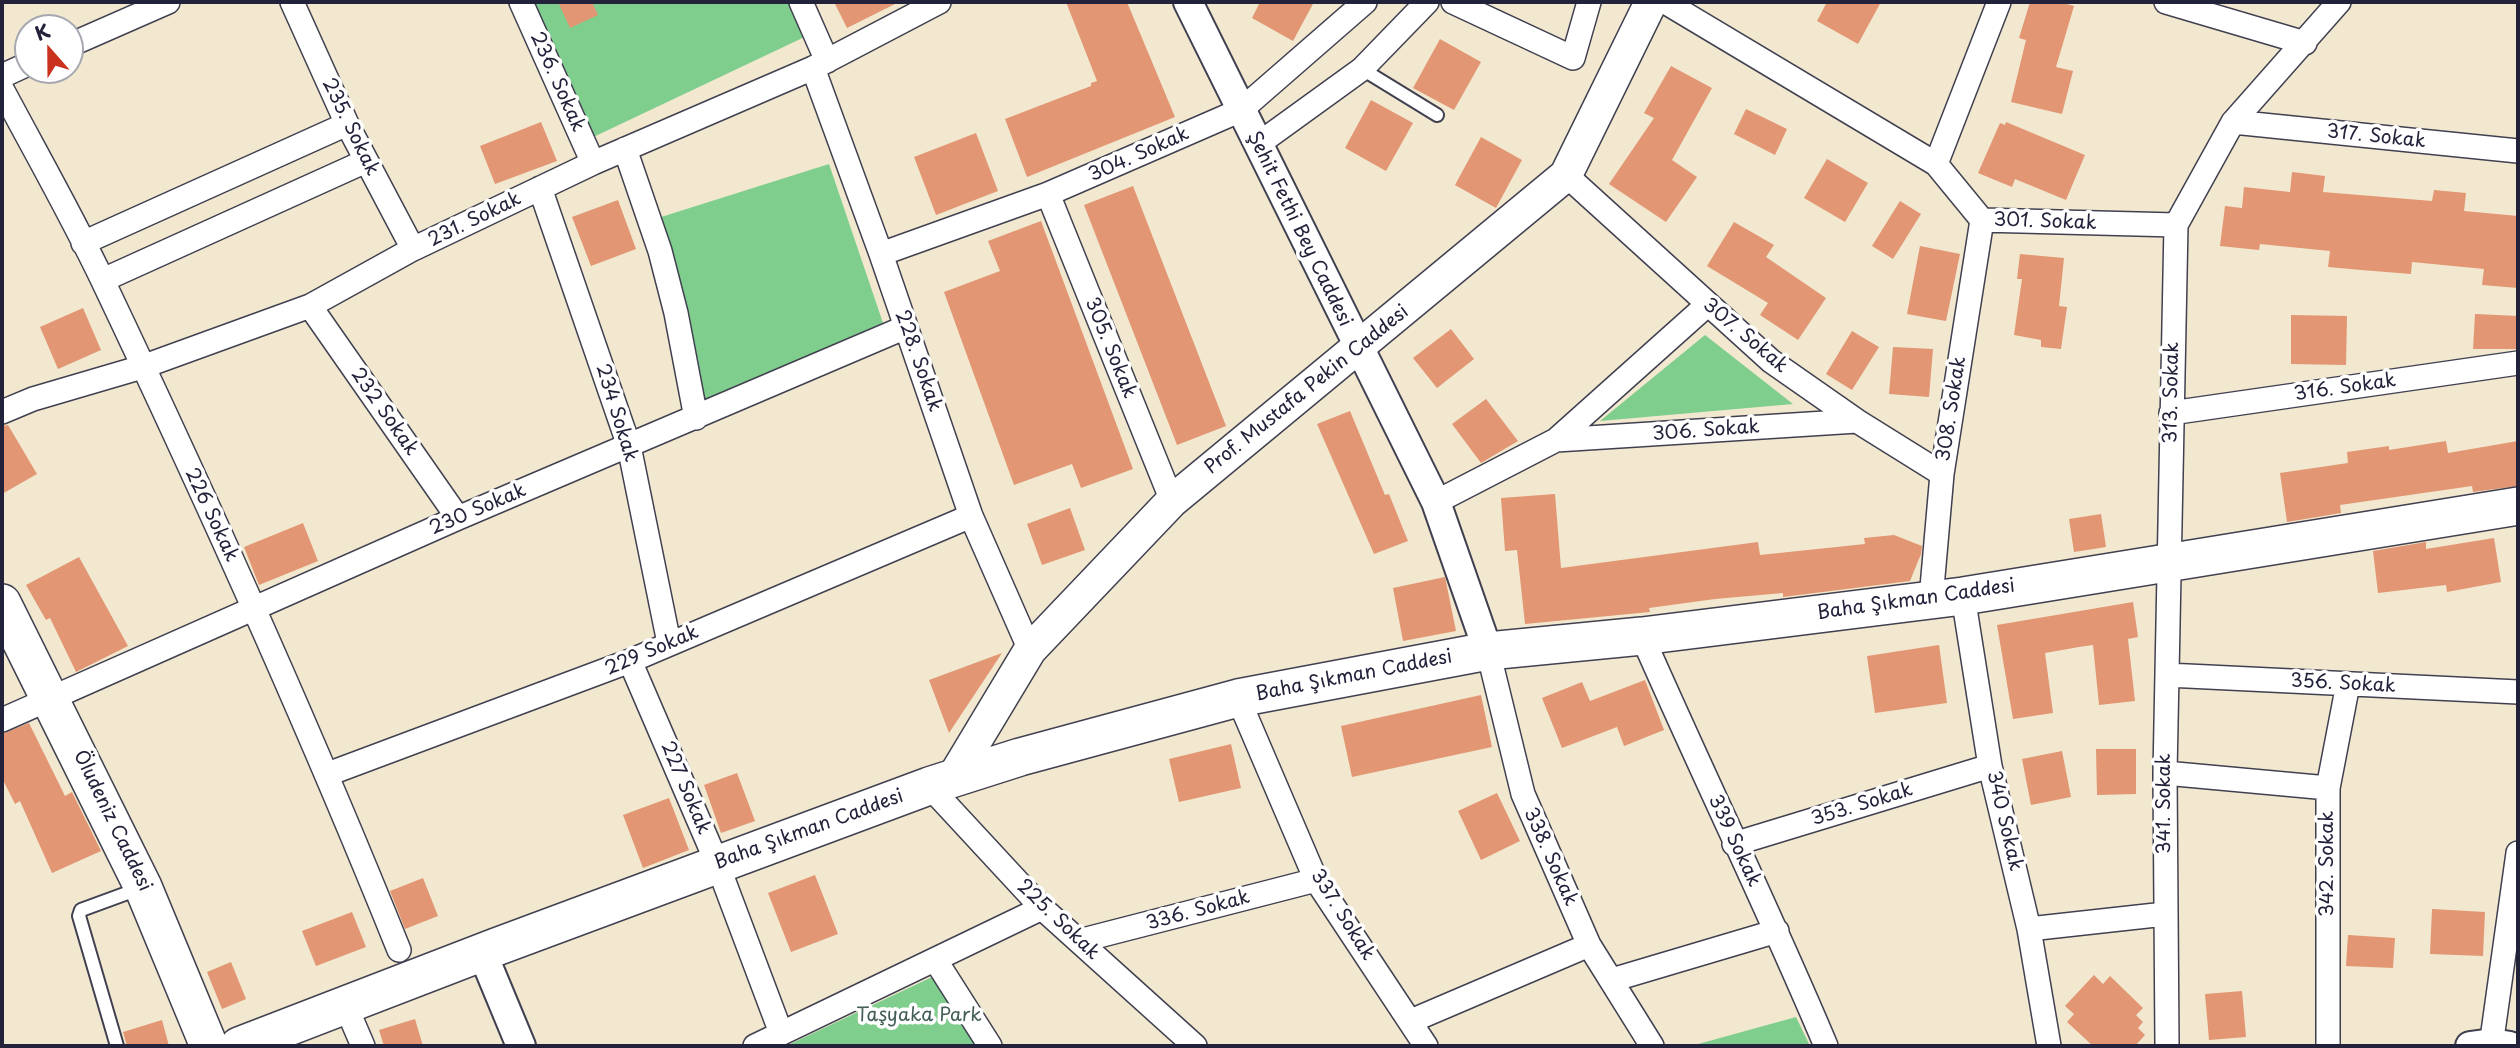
<!DOCTYPE html>
<html>
<head>
<meta charset="utf-8">
<style>
	body { margin:0 }
	#map { position:relative; width:2520px; height:1048px; overflow:hidden; background:#f1e8cf; font-family:"Playpen Sans",sans-serif }
	canvas { display:block }
	.frame { position:absolute; inset:0; border:4px solid #22223b; pointer-events:none }
	.north { position:absolute; left:14px; top:14px; width:70px; height:70px; box-sizing:border-box; background:#fff; border:2px solid #a7a7b1; border-radius:50%; rotate:339deg; font-size:19px; font-weight:700; line-height:28px; text-align:center; color:#22223b }
	.north::after { content:''; display:block; margin:auto; width:24px; height:32px; background:#c8321e; clip-path:polygon(50% 0,100% 100%,50% 72%,0 100%) }
</style>
</head>
<body>
<div id="map">
<canvas width="2520" height="1048"></canvas>
<div class="frame"></div>
<div class="north">K</div>
</div>
<script>
const ctx = document.querySelector('canvas').getContext('2d');
ctx.lineJoin = 'round';
function fillPath(path, color) { ctx.fillStyle = color; ctx.fill(path, 'evenodd'); }
function stroke(path, color, width, dash) { ctx.strokeStyle = color; ctx.lineWidth = width; ctx.lineCap = dash ? 'butt' : 'round'; ctx.setLineDash(dash || []); ctx.stroke(path); }
function label(font, color, halo, rows, align = 'center') {
  ctx.font = font + ' "Playpen Sans",sans-serif'; ctx.lineWidth = 7; ctx.setLineDash([]); ctx.textBaseline = 'middle'; ctx.strokeStyle = halo; ctx.fillStyle = color; for (const [text, x, y, turn = 0] of rows) {
    ctx.save(); ctx.translate(x, y); ctx.rotate((+turn || 0) * Math.PI / 180); ctx.textAlign = isNaN(turn) ? turn : align; if (halo) ctx.strokeText(text, 0, 0); ctx.fillText(text, 0, 0); ctx.restore();
  }
}
fillPath(new Path2D(`
	M 531,2 L 798,2 L 813,33 L 587,140 Z
	M 829,164 L 883,323 L 704,400 L 658,218 Z
	M 1705,335 L 1793,404 L 1600,421 Z
	M 932,977 L 977,1046 L 786,1046 Z
	M 1796,1017 L 1810,1046 L 1691,1046 Z`), '#7fce8d');
fillPath(new Path2D(`
	M 558,2 L 592,2 L 598,15 L 570,28 Z
	M 834,2 L 899,2 L 847,28 Z
	M 1066,2 L 1127,2 L 1175,117 L 1027,177 L 1005,119 L 1091,86 L 1091,83 L 1097,81 Z
	M 1260,2 L 1314,2 L 1293,41 L 1252,18 Z
	M 1827,2 L 1881,2 L 1858,44 L 1817,21 Z
	M 2030,2 L 2059,2 L 2074,6 L 2056,67 L 2073,71 L 2062,114 L 2011,102 L 2026,40 L 2019,38 Z
	M 1440,39 L 1481,62 L 1454,110 L 1413,88 Z
	M 1671,66 L 1712,88 L 1672,160 L 1697,177 L 1666,222 L 1609,184 L 1654,118 L 1644,113 Z
	M 1371,100 L 1413,123 L 1386,171 L 1345,148 Z
	M 1746,109 L 1787,129 L 1775,155 L 1734,134 Z
	M 541,122 L 557,161 L 495,184 L 480,146 Z
	M 2006,122 L 2085,155 L 2066,200 L 2015,179 L 2012,187 L 1978,173 L 2000,123 L 2005,125 Z
	M 976,133 L 998,191 L 936,215 L 914,157 Z
	M 1481,137 L 1522,160 L 1496,208 L 1455,185 Z
	M 1827,159 L 1868,183 L 1845,222 L 1804,198 Z
	M 2292,172 L 2325,176 L 2323,192 L 2432,201 L 2434,190 L 2466,193 L 2464,211 L 2518,216 L 2518,288 L 2482,285 L 2484,269 L 2412,262 L 2411,274 L 2361,270 L 2328,267 L 2330,251 L 2260,244 L 2259,250 L 2220,246 L 2225,206 L 2242,208 L 2244,187 L 2290,192 Z
	M 1133,186 L 1226,426 L 1177,445 L 1084,205 Z
	M 618,200 L 636,249 L 591,266 L 572,217 Z
	M 1900,201 L 1921,214 L 1893,259 L 1872,246 Z
	M 1041,221 L 1133,469 L 1081,488 L 1072,464 L 1014,485 L 944,292 L 1000,271 L 988,241 Z
	M 1734,222 L 1774,245 L 1766,257 L 1826,298 L 1798,340 L 1760,315 L 1768,303 L 1707,266 Z
	M 1920,246 L 1960,254 L 1946,321 L 1907,314 Z
	M 2020,254 L 2064,258 L 2059,306 L 2067,307 L 2061,349 L 2041,347 L 2041,340 L 2014,335 L 2022,279 L 2017,279 Z
	M 83,308 L 101,350 L 58,369 L 40,327 Z
	M 2475,314 L 2518,316 L 2518,349 L 2473,349 Z
	M 2291,315 L 2347,316 L 2346,365 L 2291,364 Z
	M 1451,329 L 1474,359 L 1437,388 L 1413,358 Z
	M 1852,331 L 1879,347 L 1852,390 L 1826,374 Z
	M 1893,347 L 1933,349 L 1929,397 L 1889,394 Z
	M 1486,399 L 1518,441 L 1481,463 L 1452,424 Z
	M 1350,411 L 1385,495 L 1389,494 L 1408,541 L 1374,554 L 1317,424 Z
	M 8,425 L 37,474 L 2,494 L 2,426 Z
	M 2446,441 L 2448,453 L 2518,441 L 2518,486 L 2473,492 L 2472,486 L 2340,505 L 2341,513 L 2287,522 L 2280,473 L 2348,463 L 2347,452 L 2389,446 L 2389,450 Z
	M 1555,494 L 1561,568 L 1758,542 L 1760,555 L 1865,544 L 1864,538 L 1894,535 L 1922,546 L 1921,554 L 1910,581 L 1783,597 L 1783,593 L 1715,599 L 1649,608 L 1650,612 L 1525,624 L 1517,550 L 1505,551 L 1501,498 Z
	M 1070,508 L 1085,550 L 1042,565 L 1027,524 Z
	M 2101,514 L 2106,547 L 2074,552 L 2069,519 Z
	M 303,523 L 318,561 L 259,585 L 244,547 Z
	M 2494,538 L 2501,582 L 2447,592 L 2446,585 L 2378,593 L 2373,551 L 2426,542 L 2426,549 Z
	M 79,557 L 128,646 L 76,672 L 50,618 L 46,620 L 26,585 Z
	M 1445,577 L 1456,631 L 1403,641 L 1393,588 Z
	M 2133,602 L 2138,637 L 2128,639 L 2135,701 L 2099,705 L 2093,645 L 2079,647 L 2045,653 L 2053,713 L 2013,719 L 1997,625 Z
	M 1939,645 L 1947,703 L 1875,713 L 1867,656 Z
	M 1002,653 L 949,733 L 929,680 Z
	M 1645,680 L 1664,730 L 1624,746 L 1617,727 L 1562,748 L 1542,698 L 1582,682 L 1590,701 Z
	M 1481,695 L 1492,747 L 1352,777 L 1341,726 Z
	M 29,723 L 65,796 L 72,792 L 101,851 L 52,873 L 20,801 L 15,804 L 2,778 L 2,734 Z
	M 1231,744 L 1241,788 L 1179,802 L 1169,759 Z
	M 2096,749 L 2136,749 L 2136,794 L 2097,795 Z
	M 2062,751 L 2071,797 L 2031,805 L 2022,759 Z
	M 737,773 L 755,821 L 721,833 L 704,785 Z
	M 1497,793 L 1520,841 L 1481,860 L 1458,811 Z
	M 669,798 L 689,850 L 643,868 L 623,815 Z
	M 815,875 L 838,934 L 791,952 L 768,893 Z
	M 423,878 L 438,916 L 405,929 L 390,891 Z
	M 2432,909 L 2485,912 L 2483,956 L 2430,954 Z
	M 352,912 L 366,947 L 316,966 L 302,931 Z
	M 2348,935 L 2395,938 L 2393,968 L 2346,966 Z
	M 231,962 L 246,999 L 222,1009 L 207,972 Z
	M 2094,975 L 2103,984 L 2110,976 L 2143,1008 L 2136,1015 L 2143,1022 L 2138,1028 L 2145,1035 L 2135,1046 L 2093,1046 L 2067,1022 L 2074,1014 L 2065,1006 Z
	M 2242,991 L 2246,1037 L 2209,1040 L 2205,994 Z
	M 415,1019 L 423,1046 L 384,1046 L 379,1030 Z
	M 162,1020 L 169,1046 L 127,1046 L 123,1032 Z`), '#e29673');
const service = new Path2D(`
	M 1362,69 L 1437,115
	M 117,1046 L 79,916 L 81,910 L 141,888`);
const minor = new Path2D(`
	M 292,2 L 347,124 L 413,249
	M 521,2 L 593,163
	M 801,2 L 827,61
	M 1453,2 L 1573,58 L 1589,2
	M 1665,2 L 1936,164 L 1982,220 L 2176,225
	M 2166,2 L 2305,43
	M 70,45 L 168,2
	M 813,68 L 881,254 L 971,516 L 1030,650
	M 2,76 L 28,64
	M 2,89 C 36,153 72,216 103,281 C 208,502 308,724 399,950
	M 2233,122 L 2518,151
	M 1257,145 L 1362,69 L 1427,2
	M 625,149 L 660,251 L 676,313 L 696,418
	M 1936,164 L 1999,2
	M 1566,175 L 1771,361 L 1857,421 L 1942,474
	M 540,188 L 629,446 L 669,643
	M 1048,194 L 1172,501
	M 83,243 L 347,124
	M 881,254 L 1048,194 L 1241,110 L 1365,2
	M 103,280 L 366,161
	M 310,306 L 458,518
	M 2,412 L 33,399 L 142,367 L 310,306 L 413,249 L 593,163 L 813,68 L 939,2
	M 2171,413 L 2518,363
	M 1556,440 L 1857,421
	M 1436,502 L 1556,440 L 1707,305
	M 1963,596 L 1990,766 L 2029,929 L 2049,1046
	M 1931,599 L 1942,474 L 1982,220
	M 1642,636 C 1702,773 1768,908 1826,1046
	M 1488,651 L 1523,794 L 1589,945 L 1652,1046
	M 630,661 L 717,863 L 781,1033
	M 2167,675 L 2518,692
	M 1238,698 L 1316,880 L 1426,1046
	M 2,720 L 458,518 L 906,327
	M 2165,773 L 2328,788
	M 328,774 L 630,661 L 971,516
	M 929,786 L 1042,908 L 1195,1046
	M 1734,844 L 1990,766
	M 2029,929 L 2165,914
	M 1079,941 L 1316,880
	M 936,961 L 990,1046
	M 1612,980 L 1777,931
	M 345,1004 L 363,1046
	M 1411,1021 L 1589,945
	M 755,1046 L 1042,908
	M 2167,1046 L 2165,773 L 2176,225 L 2233,122 L 2339,2
	M 2328,1046 L 2328,788 L 2348,684
	M 2491,1046 L 2518,853`);
const tertiary = new Path2D(`
	M 1188,2 L 1436,502 L 1488,651
	M 482,952 L 521,1046
	M 2470,1046 L 2492,1043 L 2510,1046`);
const secondary = new Path2D(`
	M 953,778 L 1030,650 L 1172,501 L 1566,175 L 1651,2`);
const primary = new Path2D(`
	M 2,603 L 143,887 L 209,1046
	M 239,1046 L 496,947 L 929,786 L 1020,757 L 1238,698 L 1488,651 L 1642,636 L 1963,596 L 2518,506`);
stroke(service, '#414051', 16);
stroke(minor, '#414051', 26);
stroke(tertiary, '#414051', 32);
stroke(secondary, '#414051', 35);
stroke(primary, '#414051', 40);
stroke(service, '#fff', 12);
stroke(minor, '#fff', 23);
stroke(tertiary, '#fff', 28);
stroke(secondary, '#fff', 32);
stroke(primary, '#fff', 37);
label('19px', '#22223b', '#fff', [
	["236. Sokak",557,82,66],
	["235. Sokak",350,127,64],
	["317. Sokak",2376,137,6],
	["304. Sokak",1139,155,-24],
	["231. Sokak",475,220,-26],
	["301. Sokak",2045,222,2],
	["Şehit Fethi Bey Caddesi",1299,229,64],
	["307. Sokak",1745,336,40],
	["305. Sokak",1110,348,68],
	["228. Sokak",918,361,71],
	["316. Sokak",2345,388,-8],
	["Prof. Mustafa Pekin Caddesi",1307,390,-39],
	["313. Sokak",2172,393,-89],
	["308. Sokak",1952,409,-81],
	["232 Sokak",384,412,55],
	["234 Sokak",616,413,73],
	["306. Sokak",1706,431,-4],
	["230 Sokak",478,510,-23],
	["226 Sokak",211,515,65],
	["Baha Şıkman Caddesi",1916,600,-8],
	["229 Sokak",652,651,-23],
	["Baha Şıkman Caddesi",1354,676,-11],
	["356. Sokak",2343,684,3],
	["227 Sokak",685,788,67],
	["341. Sokak",2165,804,-90],
	["353. Sokak",1862,805,-17],
	["Öludeniz Caddesi",112,821,64],
	["340 Sokak",2004,821,77],
	["Baha Şıkman Caddesi",809,830,-20],
	["339 Sokak",1734,841,65],
	["338. Sokak",1550,857,66],
	["342. Sokak",2328,864,-90],
	["336. Sokak",1198,911,-15],
	["337. Sokak",1342,915,58],
	["225. Sokak",1058,920,44]
]);
label('19px', '#435e58', '#fff', [
	["Taşyaka Park",919,1016]
]);
</script>
</body>
</html>
